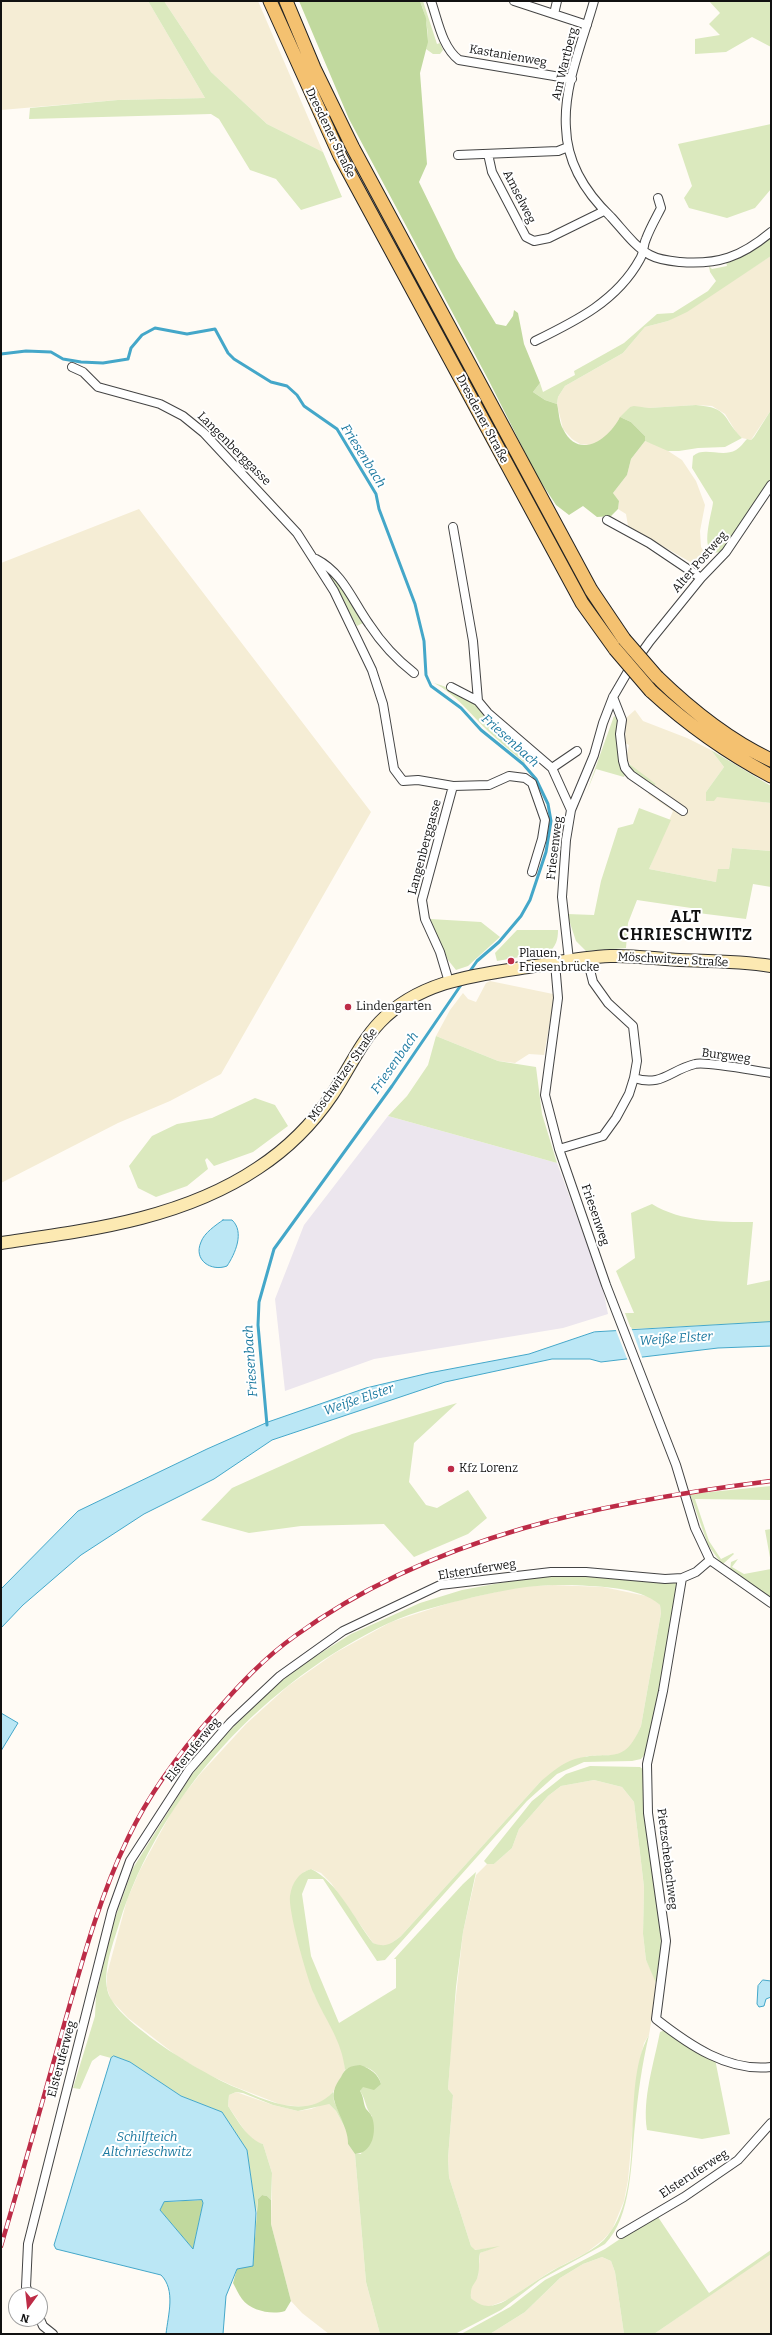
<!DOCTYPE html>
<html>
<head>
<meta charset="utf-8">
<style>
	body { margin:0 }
	#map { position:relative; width:772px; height:2335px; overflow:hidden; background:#fffbf5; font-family:Bitter,serif }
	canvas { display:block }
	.frame { position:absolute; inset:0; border:2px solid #111; pointer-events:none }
	.north { position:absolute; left:8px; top:2287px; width:40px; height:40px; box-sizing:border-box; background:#fff; border:1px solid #a0a0a0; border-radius:50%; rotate:195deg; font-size:11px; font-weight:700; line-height:16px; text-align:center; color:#111 }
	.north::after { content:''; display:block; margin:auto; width:14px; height:18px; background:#bd2c47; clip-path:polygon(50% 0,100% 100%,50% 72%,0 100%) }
</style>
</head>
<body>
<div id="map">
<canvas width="772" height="2335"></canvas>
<div class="frame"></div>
<div class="north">N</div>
</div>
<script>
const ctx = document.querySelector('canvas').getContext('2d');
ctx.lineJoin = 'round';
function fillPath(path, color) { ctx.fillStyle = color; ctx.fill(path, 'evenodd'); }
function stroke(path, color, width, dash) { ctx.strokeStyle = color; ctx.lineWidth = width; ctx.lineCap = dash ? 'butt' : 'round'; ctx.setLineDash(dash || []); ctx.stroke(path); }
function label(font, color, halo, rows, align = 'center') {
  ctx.font = font + ' Bitter,serif'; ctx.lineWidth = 4; ctx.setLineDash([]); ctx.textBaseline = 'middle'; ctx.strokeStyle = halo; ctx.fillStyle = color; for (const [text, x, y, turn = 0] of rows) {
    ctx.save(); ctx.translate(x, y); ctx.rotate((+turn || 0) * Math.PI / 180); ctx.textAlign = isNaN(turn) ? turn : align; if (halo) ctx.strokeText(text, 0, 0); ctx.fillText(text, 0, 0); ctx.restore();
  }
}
fillPath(new Path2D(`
	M 388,1116 L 557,1163 L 602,1284 L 608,1314 L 563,1328 L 374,1359 L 285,1391 L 275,1299 L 304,1225 Z`), '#ece6ee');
fillPath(new Path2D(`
	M 1,1 L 148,1 L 205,98 L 118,100 L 1,110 Z
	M 164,1 L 258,1 L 323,152 L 267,124 L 211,72 Z
	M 771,256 L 771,410 L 751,440 L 742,438 L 736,432 L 725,414 L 712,406 L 696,405 L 649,408 L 630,407 L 608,435 L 599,442 L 589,445 L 580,444 L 572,439 L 563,429 L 557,404 L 558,397 L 565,386 L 623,353 L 645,327 L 668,321 Z
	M 645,441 L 662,447 L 682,460 L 696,481 L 705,505 L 700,531 L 701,547 L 706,555 L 692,563 L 628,526 L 626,514 L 618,509 L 619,501 L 613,493 L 627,475 L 631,459 Z
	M 139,509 L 371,812 L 221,1074 L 170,1101 L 118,1123 L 1,1183 L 1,563 Z
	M 635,710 L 643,721 L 687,738 L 711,750 L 724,767 L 706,792 L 717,796 L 771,803 L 771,851 L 732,848 L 729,869 L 716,882 L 649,869 L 673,811 L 648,794 L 656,784 L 635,770 L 626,759 L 629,745 L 625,743 L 626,718 Z
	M 490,981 L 553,994 L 553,1005 L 544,1055 L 529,1054 L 515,1063 L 498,1061 L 436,1036 L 450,1010 L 463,993 L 468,999 L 476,1002 L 486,983 Z
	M 553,1585 L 603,1587 L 651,1597 L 660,1605 L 661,1613 L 641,1726 L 634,1743 L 627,1750 L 618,1755 L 587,1756 L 541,1781 L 401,1936 L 389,1945 L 380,1946 L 373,1943 L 331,1883 L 321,1873 L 311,1869 L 304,1872 L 290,1898 L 296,1929 L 314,1994 L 338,2039 L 344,2058 L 345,2070 L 333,2092 L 324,2102 L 307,2107 L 282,2105 L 233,2086 L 205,2073 L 177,2056 L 128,2018 L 111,2000 L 107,1988 L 107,1974 L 127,1900 L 140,1870 L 176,1804 L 201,1773 L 246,1724 L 288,1686 L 335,1653 L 391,1622 L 452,1602 L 517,1587 Z
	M 594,1780 L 622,1787 L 634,1802 L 644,1887 L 643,1934 L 646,1960 L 655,1978 L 656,1993 L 649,2035 L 644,2043 L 638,2069 L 628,2180 L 624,2201 L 612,2230 L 603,2240 L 586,2253 L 551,2271 L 509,2299 L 486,2308 L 478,2305 L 471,2298 L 470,2292 L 471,2286 L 478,2276 L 480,2253 L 492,2248 L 474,2250 L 471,2246 L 449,2177 L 448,2158 L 453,2095 L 448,2089 L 452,2032 L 463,1932 L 476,1875 L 487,1864 L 494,1864 L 512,1848 L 519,1829 L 548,1796 L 561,1786 Z
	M 236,2092 L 273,2105 L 298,2111 L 311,2109 L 324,2104 L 329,2104 L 336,2111 L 349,2135 L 348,2144 L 355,2154 L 366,2282 L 380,2334 L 329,2334 L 302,2313 L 291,2301 L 271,2224 L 272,2173 L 263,2144 L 256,2142 L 247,2134 L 228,2106 L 229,2095 Z
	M 771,2254 L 771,2334 L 654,2334 L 768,2255 Z
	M 602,2257 L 611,2261 L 615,2272 L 624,2334 L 490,2334 L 525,2312 L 560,2278 L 583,2264 Z`), '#f5edd5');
fillPath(new Path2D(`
	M 148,1 L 164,1 L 211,72 L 267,124 L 323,152 L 342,197 L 301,210 L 276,179 L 250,170 L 219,119 L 211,114 L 29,119 L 30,108 L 118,100 L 205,98 Z
	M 420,1 L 423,1 L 437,44 L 440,43 L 443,50 L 440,54 L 433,54 L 426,49 C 430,33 426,16 420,1 Z
	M 709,1 L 771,1 L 771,47 L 752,37 L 726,52 L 695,54 L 695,39 L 720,35 L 709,24 L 720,13 Z
	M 771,124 L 771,189 L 755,208 L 727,218 L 689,208 L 684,198 L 692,186 L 678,144 Z
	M 771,235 L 771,256 L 687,312 L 668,321 L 645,327 L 623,353 L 565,386 L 558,397 L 557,404 L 545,400 L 533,392 L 540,383 L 543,392 L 575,375 L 574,371 L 624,343 L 657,314 L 673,313 L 708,291 L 716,281 L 710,272 L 709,266 L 712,269 L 727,266 L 726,262 Z
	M 696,405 C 730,408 721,417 742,438 L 725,447 L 698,448 L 679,451 L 668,451 L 645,441 L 645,436 L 631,422 L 620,417 L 630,407 L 634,406 L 649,408 Z
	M 771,410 L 771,481 L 723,551 C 695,562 713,511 713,502 L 692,468 L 693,456 C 704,446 722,458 736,450 C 741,447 743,443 747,439 L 751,440 L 754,437 Z
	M 323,567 L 329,569 L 365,622 L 357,626 Z
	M 434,683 C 472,693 501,727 529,753 L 525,763 C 513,753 501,743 489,732 C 471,715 456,694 434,683 Z
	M 614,716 L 619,720 L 619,760 L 626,772 L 624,777 L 596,769 L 586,794 Z
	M 711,750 L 771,786 L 771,803 L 717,797 L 714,801 L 706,801 L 706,792 L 724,767 Z
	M 625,751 L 628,763 L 656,784 L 653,787 C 641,779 622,767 625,751 Z
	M 639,808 L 671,820 L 649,869 L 716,882 L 718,869 L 729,869 L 732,848 L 771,851 L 771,887 L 753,884 L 746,919 L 690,912 L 691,908 L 637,900 L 628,923 L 626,948 L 586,951 L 576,941 L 567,914 L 594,915 L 601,881 L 618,828 L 633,824 Z
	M 430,919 L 481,922 L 500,937 L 468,966 L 456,970 L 448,960 Z
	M 517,930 L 558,930 C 558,940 556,946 549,952 L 497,961 L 495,953 Z
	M 436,1036 L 498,1061 L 536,1067 L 542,1114 L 557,1163 L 388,1116 L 407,1096 L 428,1065 Z
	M 255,1098 L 275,1105 L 288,1126 L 253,1152 L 214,1166 L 207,1158 L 205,1160 L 208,1169 L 187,1186 L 156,1197 L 138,1188 L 129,1166 L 152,1136 L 177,1124 L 212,1118 Z
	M 652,1204 C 681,1222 719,1222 753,1222 L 747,1285 L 771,1280 L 771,1322 L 631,1329 L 625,1313 L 634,1313 L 616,1271 L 635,1258 L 631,1213 Z
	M 457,1403 L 414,1443 L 409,1482 L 426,1505 L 437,1508 L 468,1490 L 487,1518 L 468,1534 L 414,1557 L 384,1524 L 301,1526 L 249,1533 L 201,1520 L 232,1488 L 352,1434 Z
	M 771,1486 L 771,1500 L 695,1499 L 709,1541 L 721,1559 L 733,1553 L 734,1554 L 723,1564 L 721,1563 L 708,1545 L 690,1494 Z
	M 771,1529 L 771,1563 L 765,1530 Z
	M 738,1559 L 732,1567 L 744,1574 L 771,1569 L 771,1600 L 730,1571 L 731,1562 Z
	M 538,1576 L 586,1576 L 677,1583 L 678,1588 L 655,1713 L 645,1754 L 641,1759 L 632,1761 L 584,1762 L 557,1774 L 527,1801 L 385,1960 L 377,1961 L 323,1879 L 308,1879 L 302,1894 L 311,1956 L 339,2023 L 396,1988 L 396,1959 L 394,1959 L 463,1884 L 476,1872 L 463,1932 L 456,1987 L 448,2089 L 453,2095 L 448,2158 L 449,2177 L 471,2246 L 475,2250 L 500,2246 L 480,2253 C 478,2261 480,2268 478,2275 C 476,2285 470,2283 471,2298 C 489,2315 505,2301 524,2289 C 533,2283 542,2277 552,2271 C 569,2261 589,2254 604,2240 C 650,2191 618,2090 649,2035 C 642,2064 638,2094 635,2125 C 631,2160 632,2217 605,2244 L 540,2280 L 501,2310 L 455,2334 L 380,2334 L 366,2282 L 355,2154 L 361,2154 L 372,2116 C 365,2108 366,2099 360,2091 L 362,2087 L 381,2084 C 377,2067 359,2062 345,2070 C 342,2040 325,2020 314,1994 C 307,1978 288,1911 290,1896 C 292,1883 298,1873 311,1869 C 337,1881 355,1920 373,1943 C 386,1948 391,1944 401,1936 L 541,1781 C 551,1773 562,1763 575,1759 C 610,1749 623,1768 641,1726 L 661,1613 L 660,1605 C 640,1586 593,1586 566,1585 C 534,1584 504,1590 474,1597 C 446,1604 415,1611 389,1623 C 266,1681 160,1793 119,1924 C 113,1944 99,1979 111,1999 C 128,2029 205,2075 237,2088 C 267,2101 307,2120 333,2092 L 334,2101 L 349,2135 L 336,2111 L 329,2104 L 298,2111 L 273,2105 L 243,2093 L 236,2092 L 229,2095 L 228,2106 C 237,2119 247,2139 263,2144 L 272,2173 L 271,2200 L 267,2196 L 262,2195 L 258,2199 L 256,2213 L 247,2150 L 222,2112 L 181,2096 L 130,2062 L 114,2056 L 111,2058 L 100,2055 L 92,2061 L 80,2089 L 73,2088 L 95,2016 L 96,1996 L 113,1924 L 133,1868 L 190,1777 L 218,1742 L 275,1686 L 308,1661 L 351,1634 L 420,1603 L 462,1590 Z
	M 590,1766 L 640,1767 L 644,1770 L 657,1893 C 655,1905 660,1912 660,1923 C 662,1943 660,1963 658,1982 L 656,1983 L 646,1960 L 643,1934 L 644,1887 L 634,1802 L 622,1787 L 594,1780 L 561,1786 L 548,1796 L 519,1829 L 512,1848 L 494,1864 L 487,1864 L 484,1861 L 532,1801 L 566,1774 Z
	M 665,2030 L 715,2059 L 730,2134 L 702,2139 L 647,2130 C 642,2099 654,2063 660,2032 Z
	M 658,2217 L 709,2293 L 771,2250 L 771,2254 L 654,2334 L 624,2334 L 615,2272 L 611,2261 L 602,2257 L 583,2264 L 560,2278 L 525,2312 L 490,2334 L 461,2334 L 510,2307 L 545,2280 L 605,2249 L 638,2227 Z`), '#dbe9be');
fillPath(new Path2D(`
	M 299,1 L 420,1 L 426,18 L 428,42 L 420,73 L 427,164 L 419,182 L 456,258 L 496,324 L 506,326 L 513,316 L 514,310 L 518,313 L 524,344 L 540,383 L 533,392 L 545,400 L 557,404 C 559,412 559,422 563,429 C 579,461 609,439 620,417 L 631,422 L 645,436 L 645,441 L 631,459 L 627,475 L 613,493 L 619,501 L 618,509 L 611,516 L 597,517 L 583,506 L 569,515 L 556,505 L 537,476 L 489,381 L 349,119 Z
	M 360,2065 C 370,2068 379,2075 381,2084 L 374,2090 L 363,2087 L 360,2091 C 364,2097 363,2103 366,2109 C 368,2111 371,2114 372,2117 C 377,2131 373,2153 355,2154 L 348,2144 C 349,2126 330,2103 334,2091 C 335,2086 338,2081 341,2077 C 345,2068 350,2066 360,2065 Z
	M 262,2195 L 267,2196 L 271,2200 L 271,2224 L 291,2301 L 285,2311 C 272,2315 251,2311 242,2299 C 238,2294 236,2288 233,2283 L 237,2269 L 253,2265 L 258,2199 Z
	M 202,2200 L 203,2203 L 193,2249 L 160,2210 L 164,2202 Z`), '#c1d99e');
const water = new Path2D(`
	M 223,1220 L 232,1220 C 245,1232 235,1254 227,1266 C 211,1272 193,1260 201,1242 C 204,1233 216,1225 223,1220 Z
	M 771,1322 L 771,1346 L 718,1348 L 601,1362 L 590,1359 L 552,1359 L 445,1382 L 272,1440 L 214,1479 L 144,1514 L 81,1555 L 23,1605 L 1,1628 L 1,1589 L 78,1511 L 207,1449 L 268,1422 L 366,1388 L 429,1373 L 529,1354 L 594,1332 Z
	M 1,1713 L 18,1723 L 1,1751 Z
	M 763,1980 L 771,1981 L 771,1997 L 766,1999 L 764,2006 L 759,2007 L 757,2004 L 758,1986 Z
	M 114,2056 L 130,2062 L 181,2096 L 222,2112 L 247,2150 L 256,2213 L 253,2266 L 237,2269 L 226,2296 L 223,2334 L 166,2334 C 168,2315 176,2290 161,2275 L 56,2249 L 54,2245 L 111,2058 ZM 202,2200 L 203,2203 L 193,2249 L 160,2210 L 164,2202 Z`);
fillPath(water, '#bbe7f5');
stroke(water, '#44a7c9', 1);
fillPath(new Path2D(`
	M 631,1327 L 643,1360 L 628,1361 L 615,1328 Z`), '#fffbf5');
stroke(new Path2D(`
	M 1,354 L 26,351 L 51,352 L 63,359 L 81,362 L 103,363 L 128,359 L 131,348 L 142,335 L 155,328 L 187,334 L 215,329 L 228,353 L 234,359 L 271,382 L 287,386 L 297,395 L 304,406 L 337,429 L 376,494 L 379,509 L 415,604 L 424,641 L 426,675 L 431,686 L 461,708 L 481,730 L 523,764 L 536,779 L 548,804 L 551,821 L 546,852 L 530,900 L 521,916 L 499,942 L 477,961 L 468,974
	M 267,1425 L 258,1325 L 259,1302 L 274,1249 L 392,1086 L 463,982`), '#44a7c9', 3);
const street = new Path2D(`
	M 431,1 C 438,21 442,47 459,60 L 572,79
	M 514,1 L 587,25
	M 594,1 C 583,41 563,86 566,128 C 567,164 586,193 611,217 C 623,230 635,247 650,255 C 659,260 670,261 680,262 C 718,265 741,257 771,232
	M 554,14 L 557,1
	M 488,154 L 492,172 L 526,237 L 534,241 L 549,238 L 604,211
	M 458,155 L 558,151 L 568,147
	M 535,341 C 576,321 617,301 640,259 C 644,253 643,245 646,239 C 650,228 656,218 661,208 L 658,198
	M 72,367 L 83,372 L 98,387 L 160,404 L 183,416 L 204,433 L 297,533 L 334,591 L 372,670 L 383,704 L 394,769 L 403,781 L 418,780 L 453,786 L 489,785 L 509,776 L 525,778 L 532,783 L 545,820 L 542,839 L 532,872
	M 607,520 L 649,543 L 701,578
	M 453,527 L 473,641 L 478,701
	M 316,559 C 343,573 352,600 369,624 C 382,644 396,659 414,673
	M 451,687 L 478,701
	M 613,697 L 622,720 L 620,734 L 623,761 L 625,768 L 631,775 L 683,811
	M 478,701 L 488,713 L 552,768 L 571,810
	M 552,768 L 577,751
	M 569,960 L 562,897 L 566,840 L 571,810 L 594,755 L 603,723 L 613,697 L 627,673 L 650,641 L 701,578 L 726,552 L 771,485
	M 555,963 L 558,998 L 545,1095 L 559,1149 L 606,1285 L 676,1465 L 695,1528 L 710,1560 L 771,1603
	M 449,982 L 440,952 L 425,919 L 422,900 L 453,786
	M 634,1078 C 662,1087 670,1070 695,1064 C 706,1061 756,1071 771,1073
	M 559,1149 L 603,1136 L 616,1118 L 629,1094 L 634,1078 L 637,1061 L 633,1026 L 608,1003 L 593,982 L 587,958
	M 682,1578 L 663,1691 L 647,1764 L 648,1813 L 666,1941 L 656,2019 C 689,2045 728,2072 771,2067
	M 621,2234 L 684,2197 L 738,2160 L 771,2123
	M 30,2295 L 26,2287 L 28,2244 L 112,1911 L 130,1861 L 189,1770 L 230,1723 L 280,1676 L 343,1631 L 440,1585 L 551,1572 L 586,1572 L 665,1579 L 682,1578 L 696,1572 L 710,1560
	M 40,2319 L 43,2326 L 53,2334`);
const secondary = new Path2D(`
	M 1,1243 C 90,1230 182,1219 258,1168 C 287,1149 313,1123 332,1095 C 348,1071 360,1043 380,1022 C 419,981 475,975 528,967 C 555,963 582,957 610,956 C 633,955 657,959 680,960 C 710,961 741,961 771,966`);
const primary = new Path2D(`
	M 270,1 L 340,156 L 582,603 L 615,649
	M 286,1 L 314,68 L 353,148 L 591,590 L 624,639
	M 657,677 C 691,710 728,740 771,760
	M 651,691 C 688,725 726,752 771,776`);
stroke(street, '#444', 10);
stroke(secondary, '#333', 14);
stroke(primary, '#222', 15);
stroke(street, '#fff', 8);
stroke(secondary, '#fce9b2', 12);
stroke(primary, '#f4c170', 13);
const rail = new Path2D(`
	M 1,2246 C 22,2175 42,2103 62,2032 C 81,1966 98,1900 128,1838 C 150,1792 179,1753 213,1715 C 238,1686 264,1658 295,1636 C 433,1535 605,1502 771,1481`);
stroke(rail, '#bd2c47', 4.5);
stroke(rail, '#fff', 3, [9]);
const primaryBridge = new Path2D(`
	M 624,639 L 657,677
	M 615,649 L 651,691`);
stroke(primaryBridge, '#222', 15, []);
stroke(primaryBridge, '#f4c170', 13);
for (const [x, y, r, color] of [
	[511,961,4,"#bd2c47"],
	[348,1007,4,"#bd2c47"],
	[451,1469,4,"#bd2c47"]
]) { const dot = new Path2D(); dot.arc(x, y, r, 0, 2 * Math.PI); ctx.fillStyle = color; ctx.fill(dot); stroke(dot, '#fff', 1.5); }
label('12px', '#111', '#fff', [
	["Kastanienweg",508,56,10],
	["Am Wartberg",565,64,-76],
	["Dresdener Straße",330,133,64],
	["Amselweg",519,197,63],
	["Dresdener Straße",482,419,62],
	["Langenberggasse",234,449,45],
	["Alter Postweg",700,562,-49],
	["Langenberggasse",425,847,-75],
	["Friesenweg",555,848,-83],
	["Möschwitzer Straße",673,960,3],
	["Burgweg",726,1056,7],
	["Möschwitzer Straße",343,1075,-55],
	["Friesenweg",595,1215,71],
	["Elsteruferweg",477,1570,-9],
	["Elsteruferweg",193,1750,-51],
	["Pietzschebachweg",667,1859,83],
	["Elsteruferweg",62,2059,-75],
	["Elsteruferweg",694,2174,-33]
]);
label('12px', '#111', '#fff', [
	["Plauen,",519,954],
	["Friesenbrücke",519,968],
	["Lindengarten",356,1007],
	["Kfz Lorenz",459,1469]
], 'left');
label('italic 13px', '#1c79a0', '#fff', [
	["Friesenbach",363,456,58],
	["Friesenbach",510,741,42],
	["Friesenbach",395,1063,-55],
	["Weiße Elster",676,1339,-4],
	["Friesenbach",251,1361,-94],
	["Weiße Elster",359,1400,-19],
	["Schilfteich",147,2137],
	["Altchrieschwitz",147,2152]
]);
ctx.letterSpacing = '1px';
label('bold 16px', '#111', '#fff', [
	["ALT",686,918],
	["CHRIESCHWITZ",686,936]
]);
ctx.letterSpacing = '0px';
</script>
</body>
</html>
